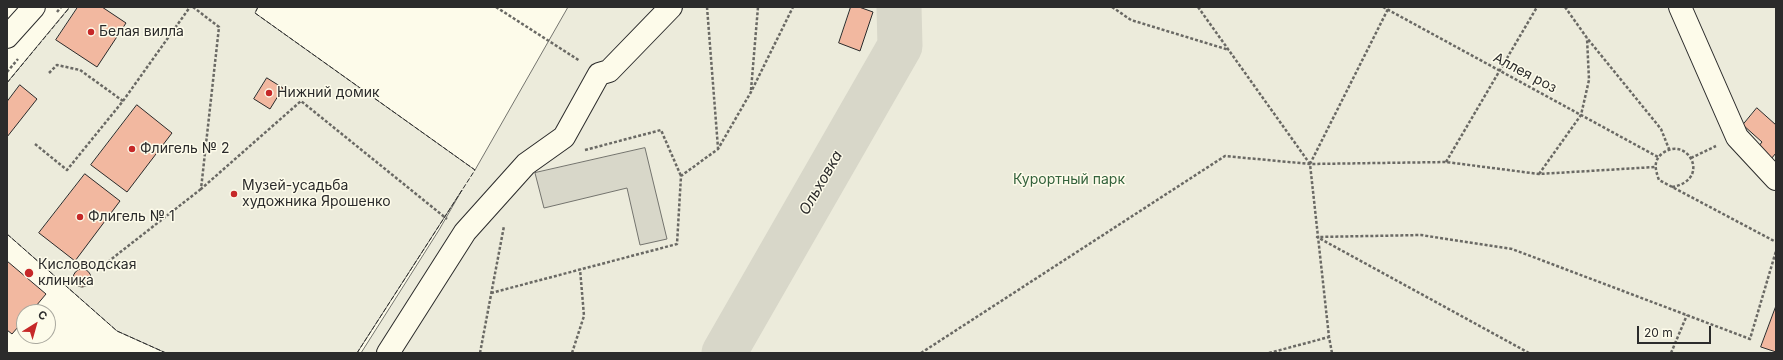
<!DOCTYPE html>
<html>
<head>
<meta charset="utf-8">
<style>
	body { margin:0 }
	#map { position:relative; width:1783px; height:360px; overflow:hidden; background:#fdfbea; font-family:Inter,sans-serif }
	canvas { display:block }
	.frame { position:absolute; inset:0; border:8px solid #2b2b2b; pointer-events:none }
	.north { position:absolute; left:16px; top:304px; width:40px; height:40px; box-sizing:border-box; background:#fdfbea; border:1px solid #a9a89e; border-radius:50%; rotate:37deg; font-size:11px; font-weight:700; line-height:16px; text-align:center; color:#2b2b2b }
	.north::after { content:''; display:block; margin:auto; width:14px; height:18px; background:#c62828; clip-path:polygon(50% 0,100% 100%,50% 72%,0 100%) }
	.scale { position:absolute; left:1637px; top:326px; width:74px; height:18px; box-sizing:border-box; border:2px solid #2b2b2b; border-top:0; padding-left:5px; font-size:12px; line-height:14px; white-space:nowrap; color:#2b2b2b; -webkit-text-stroke:3px #fdfbea; paint-order:stroke }
</style>
</head>
<body>
<div id="map">
<canvas width="1783" height="360"></canvas>
<div class="frame"></div>
<div class="north">С</div>
<div class="scale">20 m</div>
</div>
<script>
const ctx = document.querySelector('canvas').getContext('2d');
ctx.lineJoin = 'round';
function fillPath(path, color) { ctx.fillStyle = color; ctx.fill(path, 'evenodd'); }
function stroke(path, color, width, dash) { ctx.strokeStyle = color; ctx.lineWidth = width; ctx.lineCap = dash ? 'butt' : 'round'; ctx.setLineDash(dash || []); ctx.stroke(path); }
function label(font, color, halo, rows, align = 'center') {
  ctx.font = font + ' Inter,sans-serif'; ctx.lineWidth = 3; ctx.setLineDash([]); ctx.textBaseline = 'middle'; ctx.strokeStyle = halo; ctx.fillStyle = color; for (const [text, x, y, turn = 0] of rows) {
    ctx.save(); ctx.translate(x, y); ctx.rotate((+turn || 0) * Math.PI / 180); ctx.textAlign = isNaN(turn) ? turn : align; if (halo) ctx.strokeText(text, 0, 0); ctx.fillText(text, 0, 0); ctx.restore();
  }
}
const green = new Path2D(`
	M 70,7 L 258,7 L 255,13 L 475,170 L 568,7 L 1776,7 L 1776,353 L 361,353 L 439,230 L 462,190 L 357,353 L 166,353 L 117,331 L 7,234 L 7,83 Z`);
fillPath(green, '#ecebdb');
stroke(green, '#74746e', 1);
const water = new Path2D(`
	M 645,148 L 667,239 L 640,245 L 627,188 L 544,208 L 535,173 Z`);
fillPath(water, '#d8d7c9');
stroke(water, '#74746e', 1);
stroke(new Path2D(`
	M 724,353 L 900,46 L 899,7`), '#d8d7c9', 45);
const building = new Path2D(`
	M 78,7 L 102,7 L 126,23 L 97,67 L 56,40 Z
	M 851,7 L 859,7 L 873,12 L 860,51 L 839,43 Z
	M 267,78 L 283,88 L 270,109 L 254,99 Z
	M 20,85 L 37,99 L 7,137 L 7,102 Z
	M 137,105 L 172,133 L 127,192 L 91,165 Z
	M 1757,108 L 1776,125 L 1776,153 L 1771,159 L 1758,147 L 1762,142 L 1743,125 Z
	M 85,174 L 120,201 L 75,261 L 39,233 Z
	M 7,261 L 46,294 L 31,312 L 24,312 L 24,320 L 12,334 L 7,330 Z
	M73 278a9 9 0 1 1 18 0a9 9 0 1 1-18 0Z
	M 1776,306 L 1776,352 L 1761,347 Z`);
fillPath(building, '#f2b8a0');
stroke(building, '#2b2b2b', 1);
const minor = new Path2D(`
	M 1680,7 L 1737,137 L 1776,179
	M 7,37 L 34,7
	M 388,353 L 465,232 L 526,164 L 564,137 L 599,74 L 609,71 L 671,7`);
stroke(minor, '#2b2b2b', 24);
stroke(new Path2D(`
	M 193,7 L 219,27 L 201,189 L 301,101 L 447,219
	M 496,7 L 580,61
	M 707,7 L 718,148
	M 1112,7 L 1131,20 L 1229,50
	M 1198,7 L 1310,164 L 1329,337 L 1332,353
	M 1383,7 L 1658,157
	M 1565,7 L 1587,38 L 1661,129 L 1669,149
	M 57,12 L 61,7
	M 7,72 L 18,59
	M 49,73 L 57,65 L 80,70 L 123,101
	M 751,90 L 758,7
	M 35,144 L 67,170 L 123,101 L 190,7
	M 585,150 L 661,130 L 681,176
	M 1691,158 L 1716,146
	M 1446,162 L 1537,7
	M 1310,164 L 1389,7
	M 1539,174 L 1581,115 L 1589,80 L 1587,38
	M 1672,187 C 1712,180 1688,135 1663,153 C 1653,160 1655,169 1659,180 L 1776,242
	M 100,268 L 201,189
	M 491,293 L 677,244 L 681,176 L 718,149 L 751,92 L 793,7
	M 480,353 L 504,226
	M 572,353 L 584,316 L 580,269
	M 921,353 L 1225,156 L 1310,164 L 1446,162 L 1539,174 L 1655,167
	M 1269,353 L 1329,337
	M 1529,353 L 1317,237 L 1421,235 L 1512,249 L 1750,339 L 1776,251
	M 1671,353 L 1687,315`), '#6a6964', 2.5, [3, 2]);
stroke(minor, '#fdfbea', 22);
stroke(new Path2D(`
	M 258,7 L 255,13 L 475,170 L 357,353
	M 7,83 L 70,7
	M 7,234 L 117,331 L 166,353`), '#2b2b2b', 1, [5, 2]);
for (const [x, y, r, color] of [
	[91,32,4,"#c62828"],
	[269,93,4,"#c62828"],
	[132,149,4,"#c62828"],
	[234,194,4,"#c62828"],
	[80,217,4,"#c62828"],
	[29,273,5,"#c62828"]
]) { const dot = new Path2D(); dot.arc(x, y, r, 0, 2 * Math.PI); ctx.fillStyle = color; ctx.fill(dot); stroke(dot, '#fdfbea', 1.5); }
label('14px', '#2b2b2b', '#fdfbea', [
	["Белая вилла",99,32],
	["Нижний домик",277,93],
	["Флигель № 2",140,149],
	["Музей-усадьба",242,186],
	["художника Ярошенко",242,202],
	["Флигель № 1",88,217],
	["Кисловодская",38,265],
	["клиника",38,281]
], 'left');
label('14px', '#2b2b2b', '#fdfbea', [
	["Аллея роз",1525,73,28]
]);
label('14px', '#34623c', '#fdfbea', [
	["Курортный парк",1069,180]
]);
label('italic 15px', '#2b2b2b', '#fdfbea', [
	["Ольховка",821,183,-60]
]);
</script>
</body>
</html>
